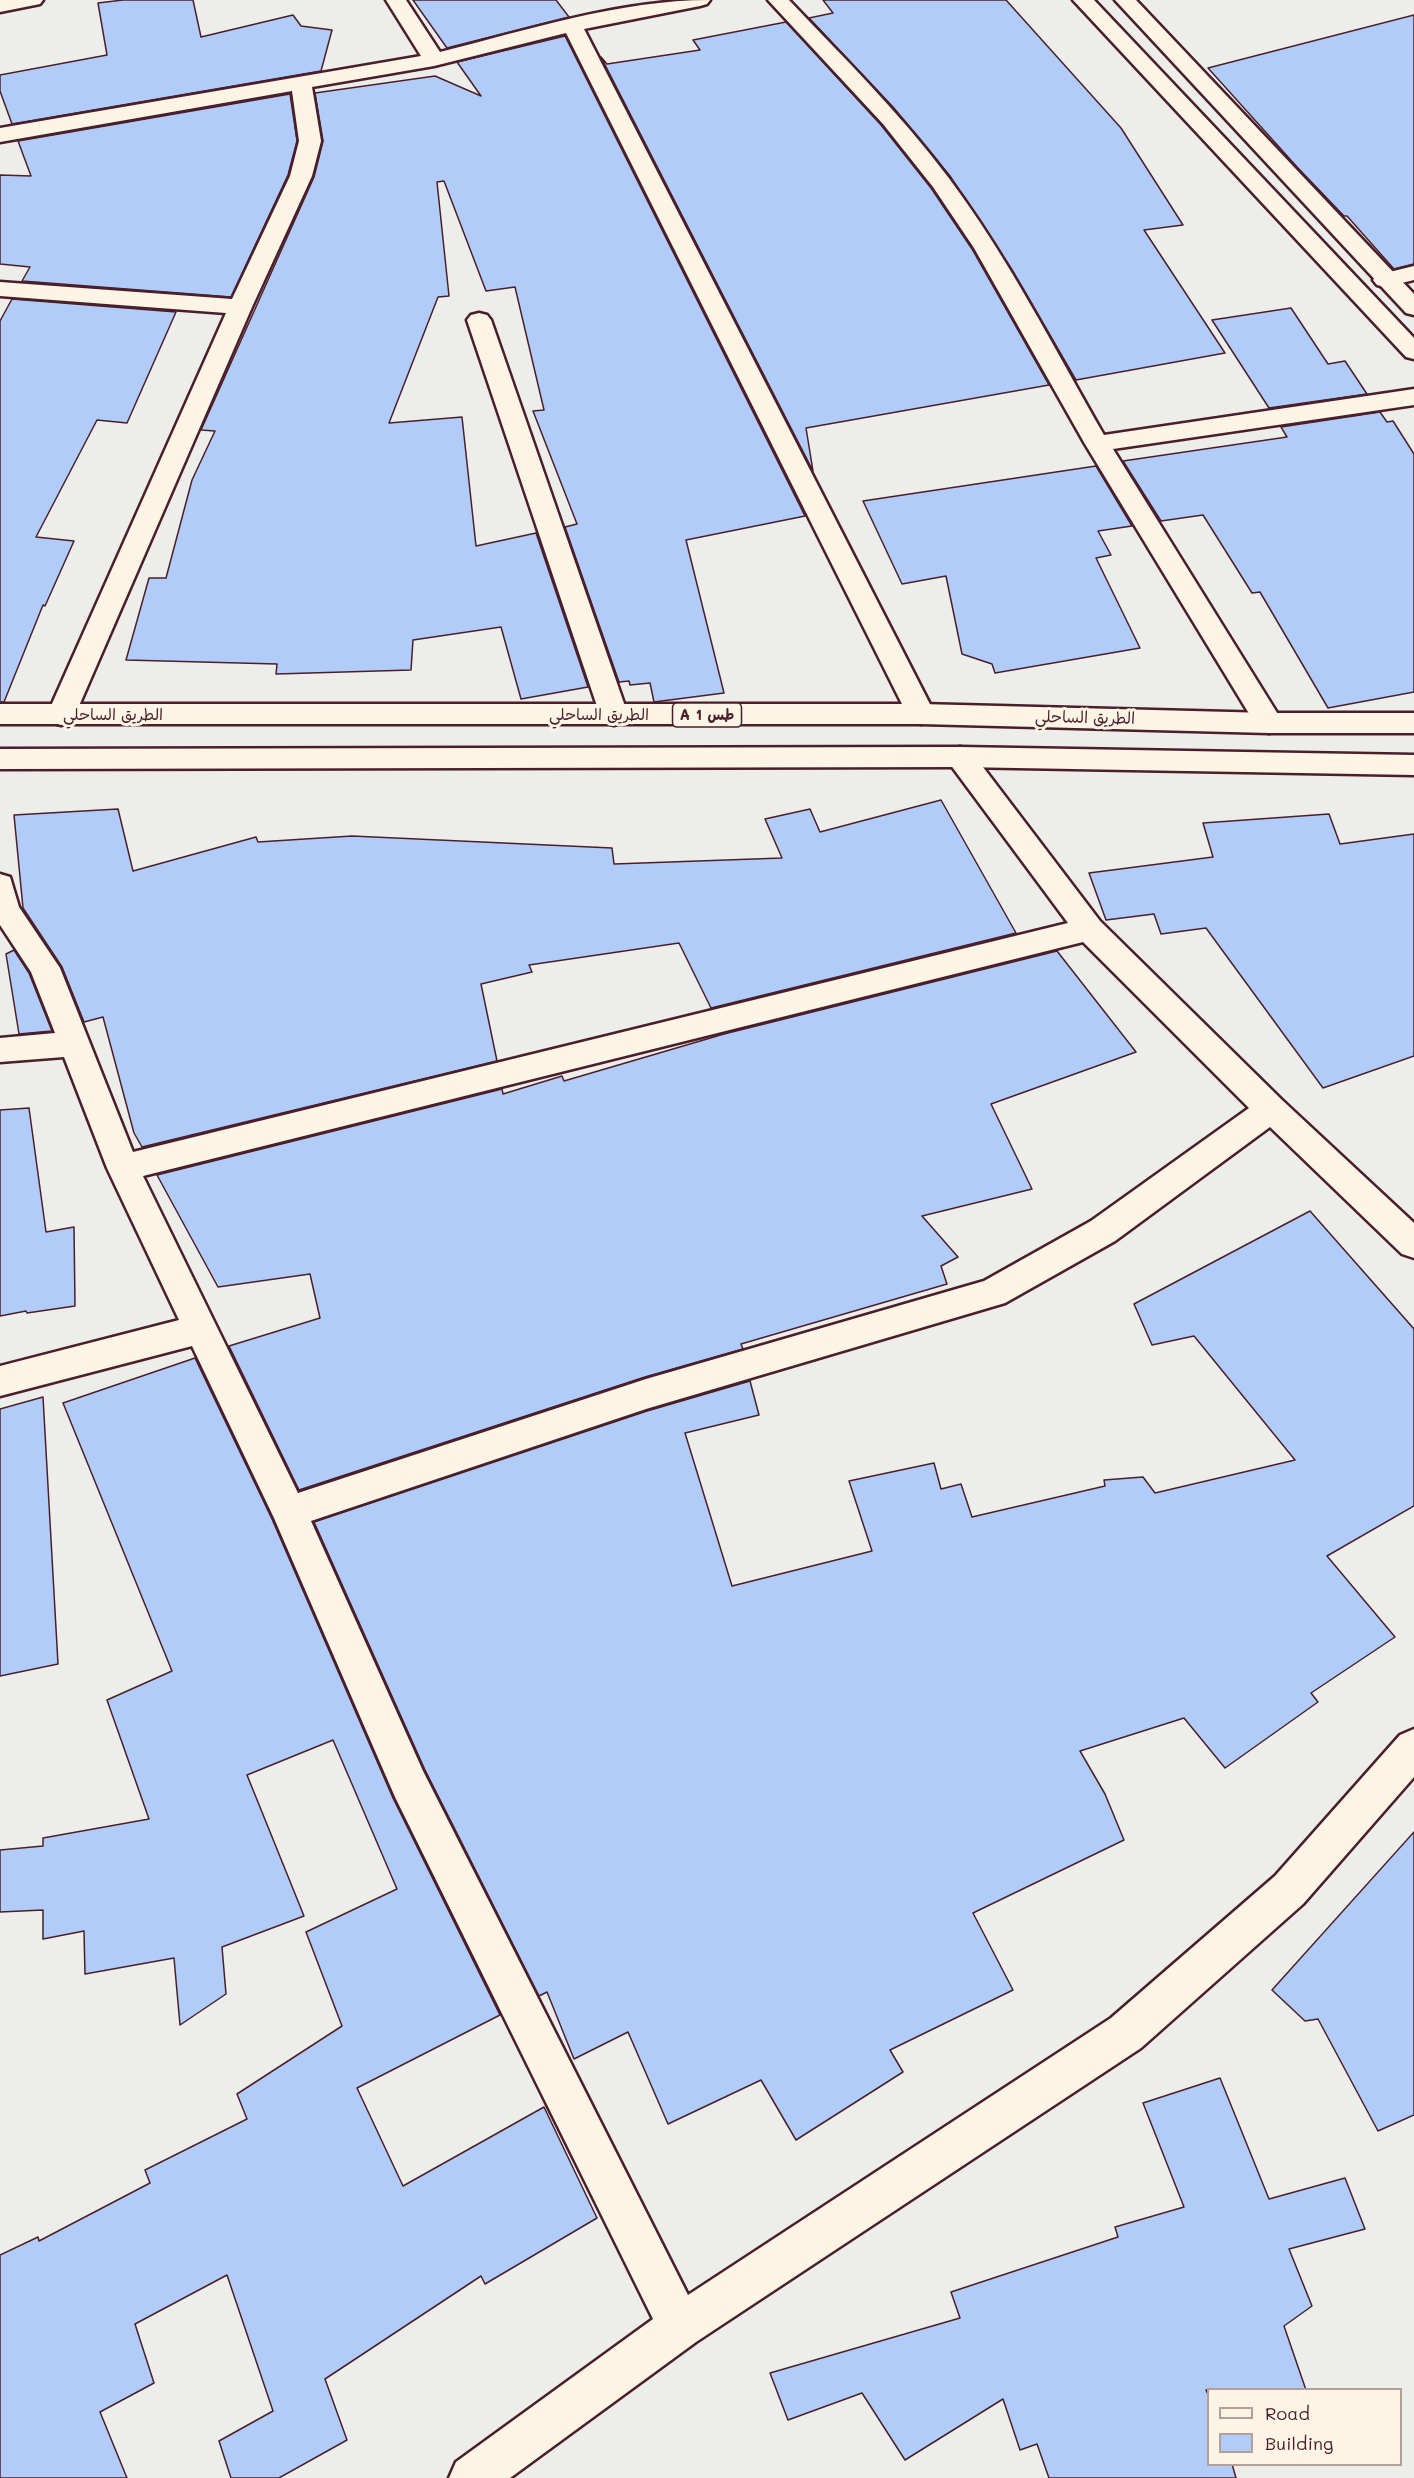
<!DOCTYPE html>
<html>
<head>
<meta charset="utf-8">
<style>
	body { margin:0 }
	#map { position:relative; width:1414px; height:2478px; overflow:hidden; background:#edede9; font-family:Mali,sans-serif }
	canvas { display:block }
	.legend { position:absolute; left:1207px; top:2388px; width:195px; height:78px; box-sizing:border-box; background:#fcf5e5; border:2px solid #b59f9b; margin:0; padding:8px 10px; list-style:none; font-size:18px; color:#4a1f2b }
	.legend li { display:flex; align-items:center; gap:12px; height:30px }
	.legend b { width:30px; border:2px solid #b59f9b }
</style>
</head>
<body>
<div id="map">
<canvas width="1414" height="2478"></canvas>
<ul class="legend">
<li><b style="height:8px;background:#fcf5e5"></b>Road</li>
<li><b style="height:16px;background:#b2ccf9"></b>Building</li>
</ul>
</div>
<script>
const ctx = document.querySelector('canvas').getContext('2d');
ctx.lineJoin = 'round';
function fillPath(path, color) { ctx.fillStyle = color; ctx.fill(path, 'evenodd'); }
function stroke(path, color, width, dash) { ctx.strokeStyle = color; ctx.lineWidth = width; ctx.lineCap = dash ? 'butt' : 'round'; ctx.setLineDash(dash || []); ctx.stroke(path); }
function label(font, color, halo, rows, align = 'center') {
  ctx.font = font + ' Mali,"Playpen Sans Arabic",sans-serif'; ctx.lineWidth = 6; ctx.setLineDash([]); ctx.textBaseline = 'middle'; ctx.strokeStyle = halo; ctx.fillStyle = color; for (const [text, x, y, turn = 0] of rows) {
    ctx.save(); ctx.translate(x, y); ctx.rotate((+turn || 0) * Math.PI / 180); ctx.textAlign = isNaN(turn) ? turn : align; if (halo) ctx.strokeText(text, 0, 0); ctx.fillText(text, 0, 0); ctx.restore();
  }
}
const building = new Path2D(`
	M 123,0 L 193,0 L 201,37 L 293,15 L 301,26 L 332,30 L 321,71 L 12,124 L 0,91 L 0,75 L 107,55 L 98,3 Z
	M 413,0 L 556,0 L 569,17 L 447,48 Z
	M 823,0 L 1006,0 L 1121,128 L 1183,225 L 1144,230 L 1225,353 L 1076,380 L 1012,270 L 950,176 L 893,107 L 809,18 L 833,13 Z
	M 1414,15 L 1414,264 L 1394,269 L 1347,216 L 1344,216 L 1298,168 L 1208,68 Z
	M 786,22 L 881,125 L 931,188 L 972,249 L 1049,385 L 806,428 L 813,471 L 601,57 L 607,64 L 700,50 L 693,40 Z
	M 565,36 L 805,516 L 686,540 L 724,693 L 654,702 L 650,683 L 630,685 L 629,681 L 619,682 L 565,527 L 577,524 L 533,411 L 544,410 L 515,287 L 486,291 L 444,181 L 437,182 L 449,296 L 438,297 L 389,423 L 462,417 L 476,546 L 536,533 L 588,687 L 521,699 L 501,627 L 413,640 L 411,670 L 276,674 L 277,664 L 126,660 L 149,578 L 166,578 L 192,480 L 215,431 L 201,430 L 314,177 L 323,141 L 315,93 L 435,76 L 481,96 L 457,62 Z
	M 290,94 L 297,141 L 288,175 L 231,297 L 22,281 L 30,267 L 0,264 L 0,175 L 31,176 L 18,141 Z
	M 12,299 L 176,312 L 127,423 L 97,420 L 36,537 L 74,541 L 45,606 L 43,605 L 4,702 L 0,702 L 0,321 Z
	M 1291,308 L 1328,364 L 1345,361 L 1367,394 L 1269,408 L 1212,320 Z
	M 1380,412 L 1387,422 L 1393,421 L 1414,454 L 1414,692 L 1328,708 L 1260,592 L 1252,593 L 1203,515 L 1161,521 L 1123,461 L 1287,437 L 1281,427 Z
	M 1096,466 L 1132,526 L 1098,531 L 1111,555 L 1096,558 L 1140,648 L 995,673 L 992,664 L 962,654 L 946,576 L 902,584 L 863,501 Z
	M 941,800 L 1016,933 L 711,1008 L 679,943 L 529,965 L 532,972 L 481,984 L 497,1061 L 142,1147 L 134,1133 L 103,1017 L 84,1022 L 62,967 L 23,908 L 14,815 L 118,809 L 133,871 L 256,837 L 258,842 L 352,836 L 612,848 L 614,864 L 782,858 L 765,819 L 810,809 L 820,832 Z
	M 1329,814 L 1340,844 L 1414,834 L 1414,1056 L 1323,1088 L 1206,928 L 1161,934 L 1154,914 L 1106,920 L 1089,873 L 1213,857 L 1203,823 Z
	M 14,950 L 29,973 L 52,1031 L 19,1034 L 6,954 Z
	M 1057,951 L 1136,1052 L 991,1104 L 1032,1189 L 922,1216 L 958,1257 L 941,1266 L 947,1284 L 741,1344 L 743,1349 L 645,1377 L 299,1490 L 229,1346 L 320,1318 L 310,1274 L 218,1287 L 157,1175 L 502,1089 L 503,1094 L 562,1076 L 564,1081 L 724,1034 Z
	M 29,1108 L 46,1232 L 74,1227 L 75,1306 L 27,1313 L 26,1311 L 0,1316 L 0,1110 Z
	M 1310,1211 L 1414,1329 L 1414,1506 L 1327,1556 L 1395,1637 L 1311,1693 L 1318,1702 L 1225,1768 L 1184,1718 L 1080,1751 L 1105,1794 L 1124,1840 L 973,1913 L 1013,1990 L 890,2050 L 903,2072 L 796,2140 L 761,2080 L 668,2124 L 628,2032 L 574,2059 L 547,1992 L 539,1996 L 425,1770 L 314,1522 L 647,1411 L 750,1381 L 759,1415 L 685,1433 L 732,1586 L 872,1551 L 849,1481 L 934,1463 L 941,1489 L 961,1484 L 972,1517 L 1105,1486 L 1104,1480 L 1143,1477 L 1155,1493 L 1295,1460 L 1194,1336 L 1152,1345 L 1134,1304 Z
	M 195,1358 L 272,1519 L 393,1798 L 500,2015 L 357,2088 L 403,2186 L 544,2107 L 597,2218 L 485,2284 L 481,2276 L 325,2379 L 347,2440 L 279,2478 L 231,2478 L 219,2441 L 273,2411 L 227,2275 L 135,2324 L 154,2383 L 100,2412 L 127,2478 L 0,2478 L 0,2255 L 38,2237 L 39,2241 L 150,2183 L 145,2170 L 247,2119 L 237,2094 L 342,2026 L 306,1932 L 397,1889 L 333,1740 L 247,1775 L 304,1916 L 222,1947 L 226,1994 L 180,2025 L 174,1958 L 85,1974 L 84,1931 L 43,1939 L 43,1910 L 0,1912 L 0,1850 L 43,1846 L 43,1838 L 149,1819 L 107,1700 L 172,1671 L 63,1403 Z
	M 43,1397 L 58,1664 L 0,1676 L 0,1409 Z
	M 1414,1832 L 1414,2115 L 1378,2131 L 1318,2019 L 1305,2021 L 1272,1990 Z
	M 1220,2078 L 1269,2199 L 1345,2178 L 1365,2229 L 1289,2249 L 1312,2306 L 1284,2326 L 1306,2390 L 1206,2390 L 1209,2397 L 1209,2464 L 1232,2464 L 1236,2478 L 1049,2478 L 1037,2444 L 1020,2450 L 1003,2399 L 905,2460 L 862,2393 L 788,2420 L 770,2373 L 960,2318 L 951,2292 L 1118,2237 L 1115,2227 L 1184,2207 L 1143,2103 Z`);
fillPath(building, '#b2ccf9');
stroke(building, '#4a1f2b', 1.5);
const street = new Path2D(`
	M 0,0 L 43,0 L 40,4 L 0,12 Z
	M 386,0 L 406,0 L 440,52 C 528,30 619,0 710,0 L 707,4 L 700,6 L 584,29 L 935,714 L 931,721 L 921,724 L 911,721 L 907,714 L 566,33 L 434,66 L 312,87 L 321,141 L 312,176 L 252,307 L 75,715 L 71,722 L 61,725 L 51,722 L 47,715 L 226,313 L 0,296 L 0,282 L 232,299 L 290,176 L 299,141 L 292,91 L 0,142 L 0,128 L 421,56 Z
	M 768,0 L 789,0 C 844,58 900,113 948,177 C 1008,257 1054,348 1104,435 L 1414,389 L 1414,405 L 1113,449 L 1279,716 L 1283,723 L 1279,730 L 1269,733 L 1259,730 L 1085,444 L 974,248 L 933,187 L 883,124 Z
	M 1414,266 L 1414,280 L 1385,287 L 1377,285 L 1373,280 L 1377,275 Z
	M 479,313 L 487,315 L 491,320 L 628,715 L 624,722 L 614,725 L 604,722 L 600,715 L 467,320 L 471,315 Z
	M 960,747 L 970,750 L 1100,921 L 1282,1100 L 1414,1223 L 1414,1258 L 1402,1254 L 1270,1127 L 1115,1241 L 1005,1303 L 646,1409 L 311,1521 L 423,1771 L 688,2295 L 1111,2018 L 1275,1876 L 1400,1735 L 1414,1729 L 1414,1777 L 1303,1904 L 1141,2048 L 696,2342 L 510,2478 L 449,2478 L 456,2462 L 653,2319 L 395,1797 L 274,1518 L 192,1346 L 0,1396 L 0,1366 L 179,1320 L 107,1168 L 64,1057 L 0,1062 L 0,1038 L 55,1033 L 31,972 L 0,925 L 0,874 L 10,877 L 19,907 L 60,968 L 133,1152 L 1068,923 L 950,764 L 946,757 L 950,750 ZM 1083,942 L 1249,1108 L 1091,1221 L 984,1281 L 646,1379 L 298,1493 L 143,1176 Z`);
const secondary = new Path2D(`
	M 1073,0 L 1094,0 L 1414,338 L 1414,359 L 1406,357 Z
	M 1115,0 L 1136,0 L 1414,294 L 1414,315 L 1406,313 Z`);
const highway = new Path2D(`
	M 0,704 L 921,704 L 1269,713 L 1414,713 L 1414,733 L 1269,733 L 921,724 L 0,724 Z
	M 960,747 L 1414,755 L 1414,775 L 960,767 L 0,769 L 0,749 Z`);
stroke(street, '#4a1f2b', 5);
stroke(secondary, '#4a1f2b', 5);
stroke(highway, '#4a1f2b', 5);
fillPath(street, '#fcf5e5');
fillPath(secondary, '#fcf5e5');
fillPath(highway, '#fcf5e5');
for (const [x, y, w] of [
	[707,715,69]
]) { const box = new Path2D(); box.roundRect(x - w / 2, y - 12, w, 24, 4.5); ctx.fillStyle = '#fcf5e5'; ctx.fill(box); stroke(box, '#4a1f2b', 1.5); }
label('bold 15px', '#4a1f2b', null, [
	["A 1 طس",707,715]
]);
label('16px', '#4a1f2b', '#fcf5e5', [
	["الطريق الساحلي",113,715],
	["الطريق الساحلي",599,715],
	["الطريق الساحلي",1085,718,1]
]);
</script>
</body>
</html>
